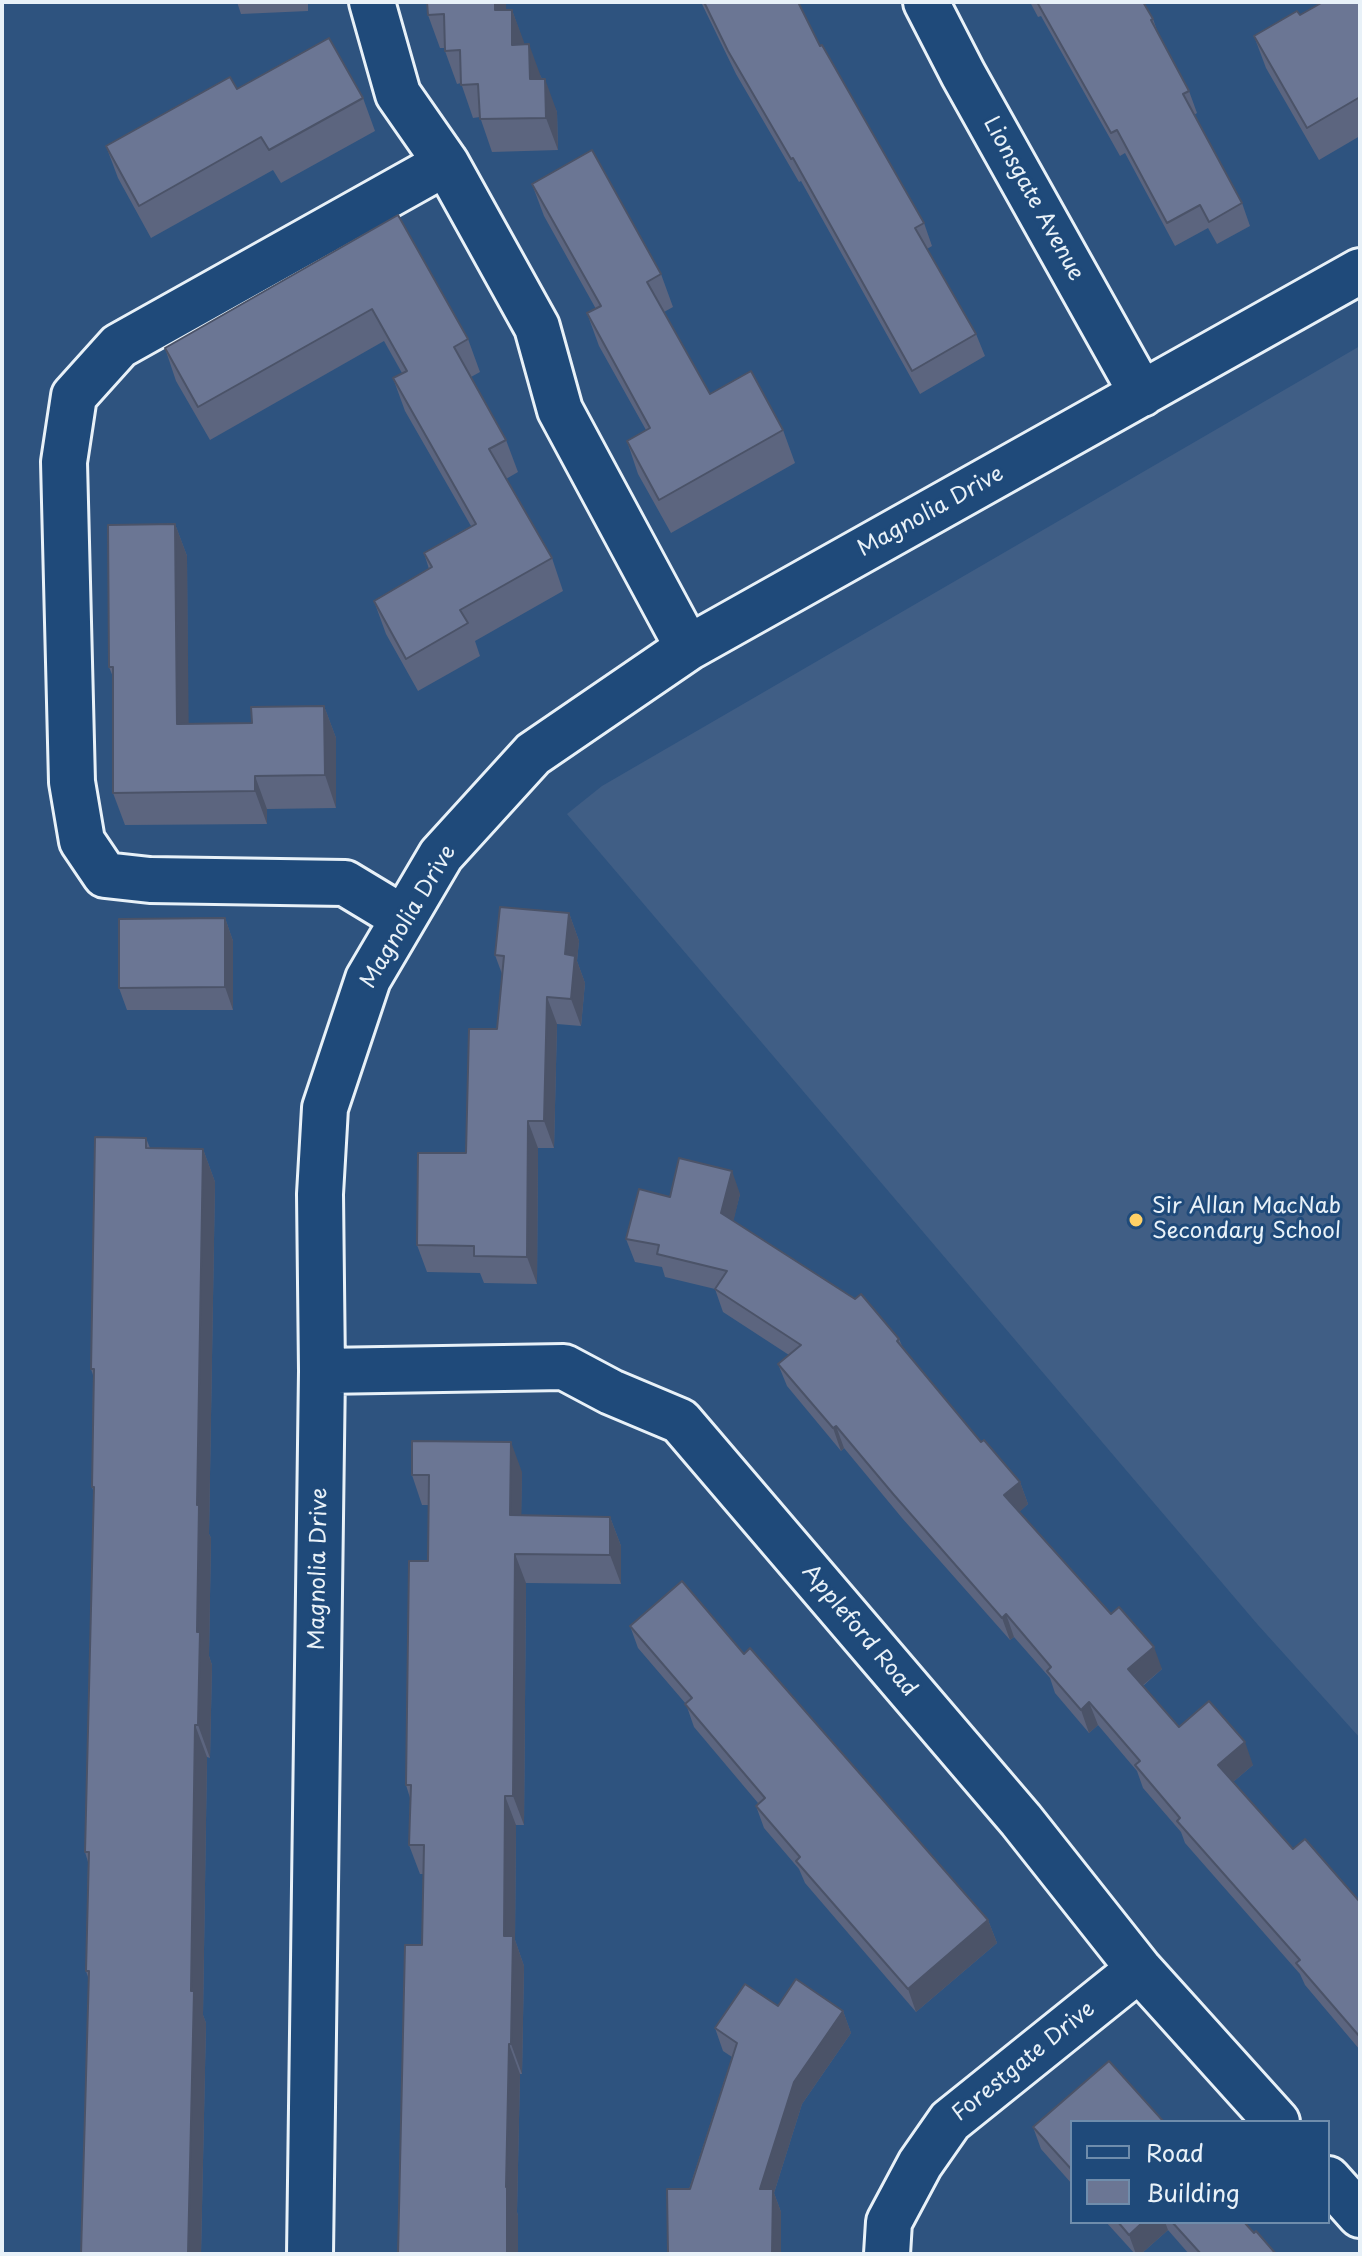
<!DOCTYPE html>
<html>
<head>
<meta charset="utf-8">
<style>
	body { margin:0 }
	#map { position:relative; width:1362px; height:2256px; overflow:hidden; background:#2e537f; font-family:"Playpen Sans",sans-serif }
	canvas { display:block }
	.frame { position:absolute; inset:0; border:4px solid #e8f1f8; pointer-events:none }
	.legend { position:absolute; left:1070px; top:2120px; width:260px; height:104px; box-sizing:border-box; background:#1f4a7a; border:2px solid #6f8dac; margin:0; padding:10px 14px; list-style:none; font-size:24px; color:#e8f1f8 }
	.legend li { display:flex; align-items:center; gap:16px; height:40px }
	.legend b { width:40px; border:2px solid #6f8dac }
</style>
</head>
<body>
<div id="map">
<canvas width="1362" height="2256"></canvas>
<div class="frame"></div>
<ul class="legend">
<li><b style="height:10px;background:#1f4a7a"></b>Road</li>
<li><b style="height:22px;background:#6b7694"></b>Building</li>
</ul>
</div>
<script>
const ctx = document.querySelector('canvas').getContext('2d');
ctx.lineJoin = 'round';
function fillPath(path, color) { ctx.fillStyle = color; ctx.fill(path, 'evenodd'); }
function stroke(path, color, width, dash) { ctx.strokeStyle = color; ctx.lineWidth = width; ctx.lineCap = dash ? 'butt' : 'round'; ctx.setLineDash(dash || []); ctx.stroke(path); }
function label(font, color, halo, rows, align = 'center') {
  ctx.font = font + ' "Playpen Sans",sans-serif'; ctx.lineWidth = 6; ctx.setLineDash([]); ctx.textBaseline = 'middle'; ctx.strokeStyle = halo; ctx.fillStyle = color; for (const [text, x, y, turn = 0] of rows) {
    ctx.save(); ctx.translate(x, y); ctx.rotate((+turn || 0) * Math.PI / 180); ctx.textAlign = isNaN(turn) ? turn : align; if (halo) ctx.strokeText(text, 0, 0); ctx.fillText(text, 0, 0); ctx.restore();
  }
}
fillPath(new Path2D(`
	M 1360,346 L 1360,1738 L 1258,1625 L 567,814 L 602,786 Z`), '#405e85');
const minor = new Path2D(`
	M 372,2 L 398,94 L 446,163
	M 926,2 L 963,74 L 1142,394
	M 403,918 L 345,883 L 150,880 L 105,875 L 82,841 L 72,782 L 64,462 L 74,396 L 119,346 L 446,163 L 537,327 L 560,410 L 688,648
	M 322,1371 L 564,1367 L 611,1392 L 680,1421 L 1021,1820 L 1139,1969 L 1277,2122
	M 1328,2179 L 1360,2215
	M 310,2254 L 322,1371 L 320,1194 L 325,1108 L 368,979 L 441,855 L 533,754 L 688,648 L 1360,271
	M 887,2254 L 889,2222 L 920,2164 L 950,2121 L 1139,1969`);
stroke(minor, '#e8f1f8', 50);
stroke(minor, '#1f4a7a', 44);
fillPath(new Path2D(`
	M 237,2 L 308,2 L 308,11 L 241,14 Z
	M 427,2 L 506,2 L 506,10 L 512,10 L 524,44 L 541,77 L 557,112 L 558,150 L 492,152 L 480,117 L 473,118 L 461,83 L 457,84 L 445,51 L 445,48 L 440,48 L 428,15 Z
	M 701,2 L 798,2 L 820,46 L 924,223 L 932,246 L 927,249 L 976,334 L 985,356 L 920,394 L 801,181 L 799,182 L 736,74 Z
	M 1030,2 L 1143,2 L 1153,19 L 1158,33 L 1189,91 L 1197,113 L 1194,115 L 1242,203 L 1250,226 L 1217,244 L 1208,228 L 1175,246 L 1125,153 L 1120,156 L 1041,16 L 1038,17 Z
	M 1360,2 L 1360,136 L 1319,160 L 1266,68 L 1254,36 L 1300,15 Z
	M 237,89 L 363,98 L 375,131 L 281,183 L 273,170 L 151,238 L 118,178 L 106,146 Z
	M 532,184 L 661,274 L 673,307 L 664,312 L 710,394 L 783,430 L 795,463 L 671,533 L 638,474 L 627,441 L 646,430 L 599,346 L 587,313 L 596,309 L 544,216 Z
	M 398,215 L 468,339 L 480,372 L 471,377 L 506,440 L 518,472 L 506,479 L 552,558 L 563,591 L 475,641 L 480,656 L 418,691 L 386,634 L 374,601 L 429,569 L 424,553 L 471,526 L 405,411 L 393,378 L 402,373 L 384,341 L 210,440 L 176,381 L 165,348 Z
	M 175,524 L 187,556 L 188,724 L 252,723 L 324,706 L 336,738 L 336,808 L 267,809 L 267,824 L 125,825 L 113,793 L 113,677 L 109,667 Z
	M 569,913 L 579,941 L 577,961 L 585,983 L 581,1026 L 557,1024 L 554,1148 L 538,1148 L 537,1284 L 484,1283 L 480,1273 L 427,1272 L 417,1245 L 466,1153 L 497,1029 L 502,974 L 495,955 Z
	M 225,918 L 233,941 L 233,1010 L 127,1010 L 119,988 Z
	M 146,1138 L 150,1148 L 203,1149 L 215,1182 L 209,1534 L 211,1538 L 209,1656 L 212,1665 L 210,1758 L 207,1757 L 203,2015 L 206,2023 L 201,2254 L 81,2254 L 89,1980 L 86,1971 L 88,1862 L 85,1852 L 94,1493 L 92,1487 L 93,1375 L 91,1369 Z
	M 740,1194 L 733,1221 L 899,1339 L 903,1348 L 981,1442 L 1020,1482 L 1028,1504 L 1019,1512 L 1162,1669 L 1143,1686 L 1179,1727 L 1253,1765 L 1233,1782 L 1293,1849 L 1360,1902 L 1360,2050 L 1305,1985 L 1300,1974 L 1185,1843 L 1181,1832 L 1143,1788 L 1137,1771 L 1098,1725 L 1089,1733 L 1055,1693 L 1050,1678 L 1014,1637 L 1010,1640 L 902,1518 L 844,1448 L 841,1451 L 787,1386 L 778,1364 L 789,1355 L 723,1312 L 715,1289 L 665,1277 L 662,1267 L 635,1262 L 626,1239 L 670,1197 Z
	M 522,1472 L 521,1515 L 610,1517 L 621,1546 L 621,1584 L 526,1583 L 524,1825 L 516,1825 L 515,1940 L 524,1966 L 522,2074 L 520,2074 L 517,2212 L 518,2216 L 518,2254 L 422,1945 L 423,1874 L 420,1874 L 409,1845 L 410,1798 L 406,1785 L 428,1561 L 429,1505 L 422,1505 L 412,1475 Z
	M 630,1626 L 744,1654 L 988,1920 L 997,1943 L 916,2012 L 805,1883 L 799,1869 L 764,1828 L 756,1806 L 758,1803 L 694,1727 L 686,1704 L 638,1648 Z
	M 778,2006 L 843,2011 L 851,2033 L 802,2104 L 774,2193 L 781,2212 L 781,2254 L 668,2254 L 732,2057 L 723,2051 L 715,2028 Z
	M 1072,2122 L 1072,2184 L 1041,2149 L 1033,2127 Z
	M 1106,2222 L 1244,2222 L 1276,2254 L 1189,2254 L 1168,2230 L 1141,2254 L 1135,2254 Z`), '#5c657f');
fillPath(new Path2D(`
	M 495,2 L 506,2 L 507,43 L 495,10 Z
	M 512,10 L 524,42 L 524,77 L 512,45 Z
	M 529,44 L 541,77 L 542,112 L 530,79 Z
	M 545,79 L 557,112 L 558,150 L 546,118 Z
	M 175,524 L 187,556 L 189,756 L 177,724 Z
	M 324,706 L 336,738 L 336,808 L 325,775 Z
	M 255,776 L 267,809 L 267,824 L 255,791 Z
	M 569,913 L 579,941 L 577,961 L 585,983 L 581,1026 L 571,999 L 565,954 Z
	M 225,918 L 233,941 L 233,1010 L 225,987 Z
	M 547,997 L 557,1024 L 554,1148 L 544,1121 Z
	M 528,1121 L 538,1148 L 537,1284 L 527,1257 Z
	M 203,1149 L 215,1182 L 209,1534 L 211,1538 L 209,1656 L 212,1665 L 210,1758 L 198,1725 L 197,1632 L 197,1505 Z
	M 732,1171 L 740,1194 L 730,1236 L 721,1213 Z
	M 836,1426 L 844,1448 L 841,1451 L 833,1428 Z
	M 511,1442 L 522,1472 L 521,1545 L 510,1515 Z
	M 1020,1482 L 1028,1504 L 1013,1518 L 1004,1495 Z
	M 610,1517 L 621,1546 L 621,1584 L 610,1555 Z
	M 515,1554 L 526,1583 L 524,1825 L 513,1796 Z
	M 1006,1614 L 1014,1637 L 1010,1640 L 1002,1618 Z
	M 1154,1647 L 1162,1669 L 1136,1691 L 1128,1669 Z
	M 1089,1702 L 1098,1725 L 1089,1733 L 1081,1710 Z
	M 195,1725 L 207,1757 L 203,2015 L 206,2023 L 201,2254 L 188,2254 Z
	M 1245,1742 L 1253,1765 L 1226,1788 L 1218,1765 Z
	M 505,1796 L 516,1825 L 515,1940 L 524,1966 L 522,2074 L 511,2044 L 504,1936 Z
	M 988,1920 L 997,1943 L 916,2012 L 908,1989 Z
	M 843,2011 L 851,2033 L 802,2104 L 774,2193 L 781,2212 L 781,2254 L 772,2254 L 760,2189 L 794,2082 Z
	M 509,2044 L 520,2074 L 517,2212 L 518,2216 L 518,2254 L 507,2254 L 506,2187 Z
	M 1143,2222 L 1165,2222 L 1168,2230 L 1141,2254 L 1136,2254 L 1129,2235 Z`), '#4b5368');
const building = new Path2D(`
	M 427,2 L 495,2 L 495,10 L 512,10 L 512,45 L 529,44 L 530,79 L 545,79 L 546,118 L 480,119 L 478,84 L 461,85 L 460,50 L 445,51 L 444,14 L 428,15 Z
	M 704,2 L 798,2 L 820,46 L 822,45 L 924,223 L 915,228 L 976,334 L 912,371 L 793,158 L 791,159 L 728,51 Z
	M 1037,2 L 1143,2 L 1153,19 L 1151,20 L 1189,91 L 1183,94 L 1242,203 L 1209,222 L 1200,205 L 1167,223 L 1117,130 L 1111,133 Z
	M 1323,2 L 1360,2 L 1360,97 L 1307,128 L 1254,36 L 1297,11 L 1300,15 Z
	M 329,38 L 363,98 L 269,150 L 261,137 L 139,206 L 106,146 L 230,77 L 237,89 Z
	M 592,150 L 661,274 L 647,282 L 710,394 L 751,371 L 783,430 L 659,500 L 627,441 L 650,428 L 587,313 L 601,306 L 532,184 Z
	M 398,215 L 468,339 L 454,347 L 506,440 L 489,449 L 552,558 L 460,610 L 468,623 L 406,659 L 374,601 L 432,567 L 424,553 L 476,524 L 393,378 L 407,371 L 372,309 L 198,407 L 165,348 Z
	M 175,524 L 177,724 L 252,723 L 251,707 L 324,706 L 325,775 L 255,776 L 255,791 L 113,793 L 113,667 L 109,667 L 108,525 Z
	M 500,907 L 569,913 L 565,954 L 575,956 L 571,999 L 547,997 L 544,1121 L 528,1121 L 527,1257 L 474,1256 L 474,1246 L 417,1245 L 418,1153 L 466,1153 L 469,1029 L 497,1029 L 504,956 L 495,955 Z
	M 225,918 L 225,987 L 119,988 L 119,919 Z
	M 95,1137 L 146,1138 L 146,1148 L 203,1149 L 197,1505 L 199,1505 L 197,1632 L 200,1632 L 198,1725 L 195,1725 L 191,1991 L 194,1991 L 188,2254 L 81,2254 L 89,1971 L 86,1971 L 89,1852 L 85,1852 L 94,1487 L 92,1487 L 94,1369 L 91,1369 Z
	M 679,1158 L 732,1171 L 721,1213 L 855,1299 L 861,1294 L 899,1339 L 897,1341 L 981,1442 L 984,1440 L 1020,1482 L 1004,1495 L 1111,1614 L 1119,1607 L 1154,1647 L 1128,1669 L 1179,1727 L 1209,1701 L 1245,1742 L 1218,1765 L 1293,1849 L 1305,1839 L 1360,1902 L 1360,2037 L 1296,1963 L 1300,1960 L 1177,1821 L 1180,1818 L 1135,1765 L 1140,1761 L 1089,1702 L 1081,1710 L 1047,1671 L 1051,1667 L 1006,1614 L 1002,1618 L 894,1495 L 836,1426 L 833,1428 L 778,1364 L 801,1345 L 715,1289 L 727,1271 L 657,1254 L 659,1245 L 626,1239 L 639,1189 L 670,1197 Z
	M 412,1441 L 511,1442 L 510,1515 L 610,1517 L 610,1555 L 515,1554 L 513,1796 L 505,1796 L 504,1936 L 513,1936 L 511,2044 L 509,2044 L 506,2187 L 507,2187 L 507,2254 L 398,2254 L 405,1945 L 422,1945 L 424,1845 L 409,1845 L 411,1785 L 406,1785 L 409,1561 L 428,1561 L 429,1475 L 412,1475 Z
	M 682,1581 L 744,1654 L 750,1648 L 988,1920 L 908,1989 L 796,1861 L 800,1857 L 756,1806 L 765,1798 L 685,1704 L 692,1698 L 630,1626 Z
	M 796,1979 L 843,2011 L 794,2082 L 760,2189 L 773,2189 L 772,2254 L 668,2254 L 667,2189 L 690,2189 L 737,2043 L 715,2028 L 745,1984 L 778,2006 Z
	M 1109,2061 L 1164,2122 L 1072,2122 L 1072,2170 L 1033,2127 Z
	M 1118,2222 L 1143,2222 L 1129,2235 Z
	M 1172,2222 L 1244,2222 L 1254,2233 L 1256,2231 L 1276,2254 L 1201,2254 Z`);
fillPath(building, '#6b7694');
stroke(building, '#4b5368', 2);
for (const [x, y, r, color] of [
	[1136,1220,8,"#ffd166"]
]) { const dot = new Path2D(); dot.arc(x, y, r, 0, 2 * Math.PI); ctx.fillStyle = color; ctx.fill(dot); stroke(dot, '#1f4a7a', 3); }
label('22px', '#e8f1f8', '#1f4a7a', [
	["Lionsgate Avenue",1033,199,61],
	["Magnolia Drive",931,512,-29],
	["Magnolia Drive",409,917,-59],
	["Magnolia Drive",319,1569,-89],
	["Appleford Road",859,1631,50],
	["Forestgate Drive",1024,2062,-39]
]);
label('22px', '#e8f1f8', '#1f4a7a', [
	["Sir Allan MacNab",1152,1207],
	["Secondary School",1152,1232]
], 'left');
</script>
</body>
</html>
